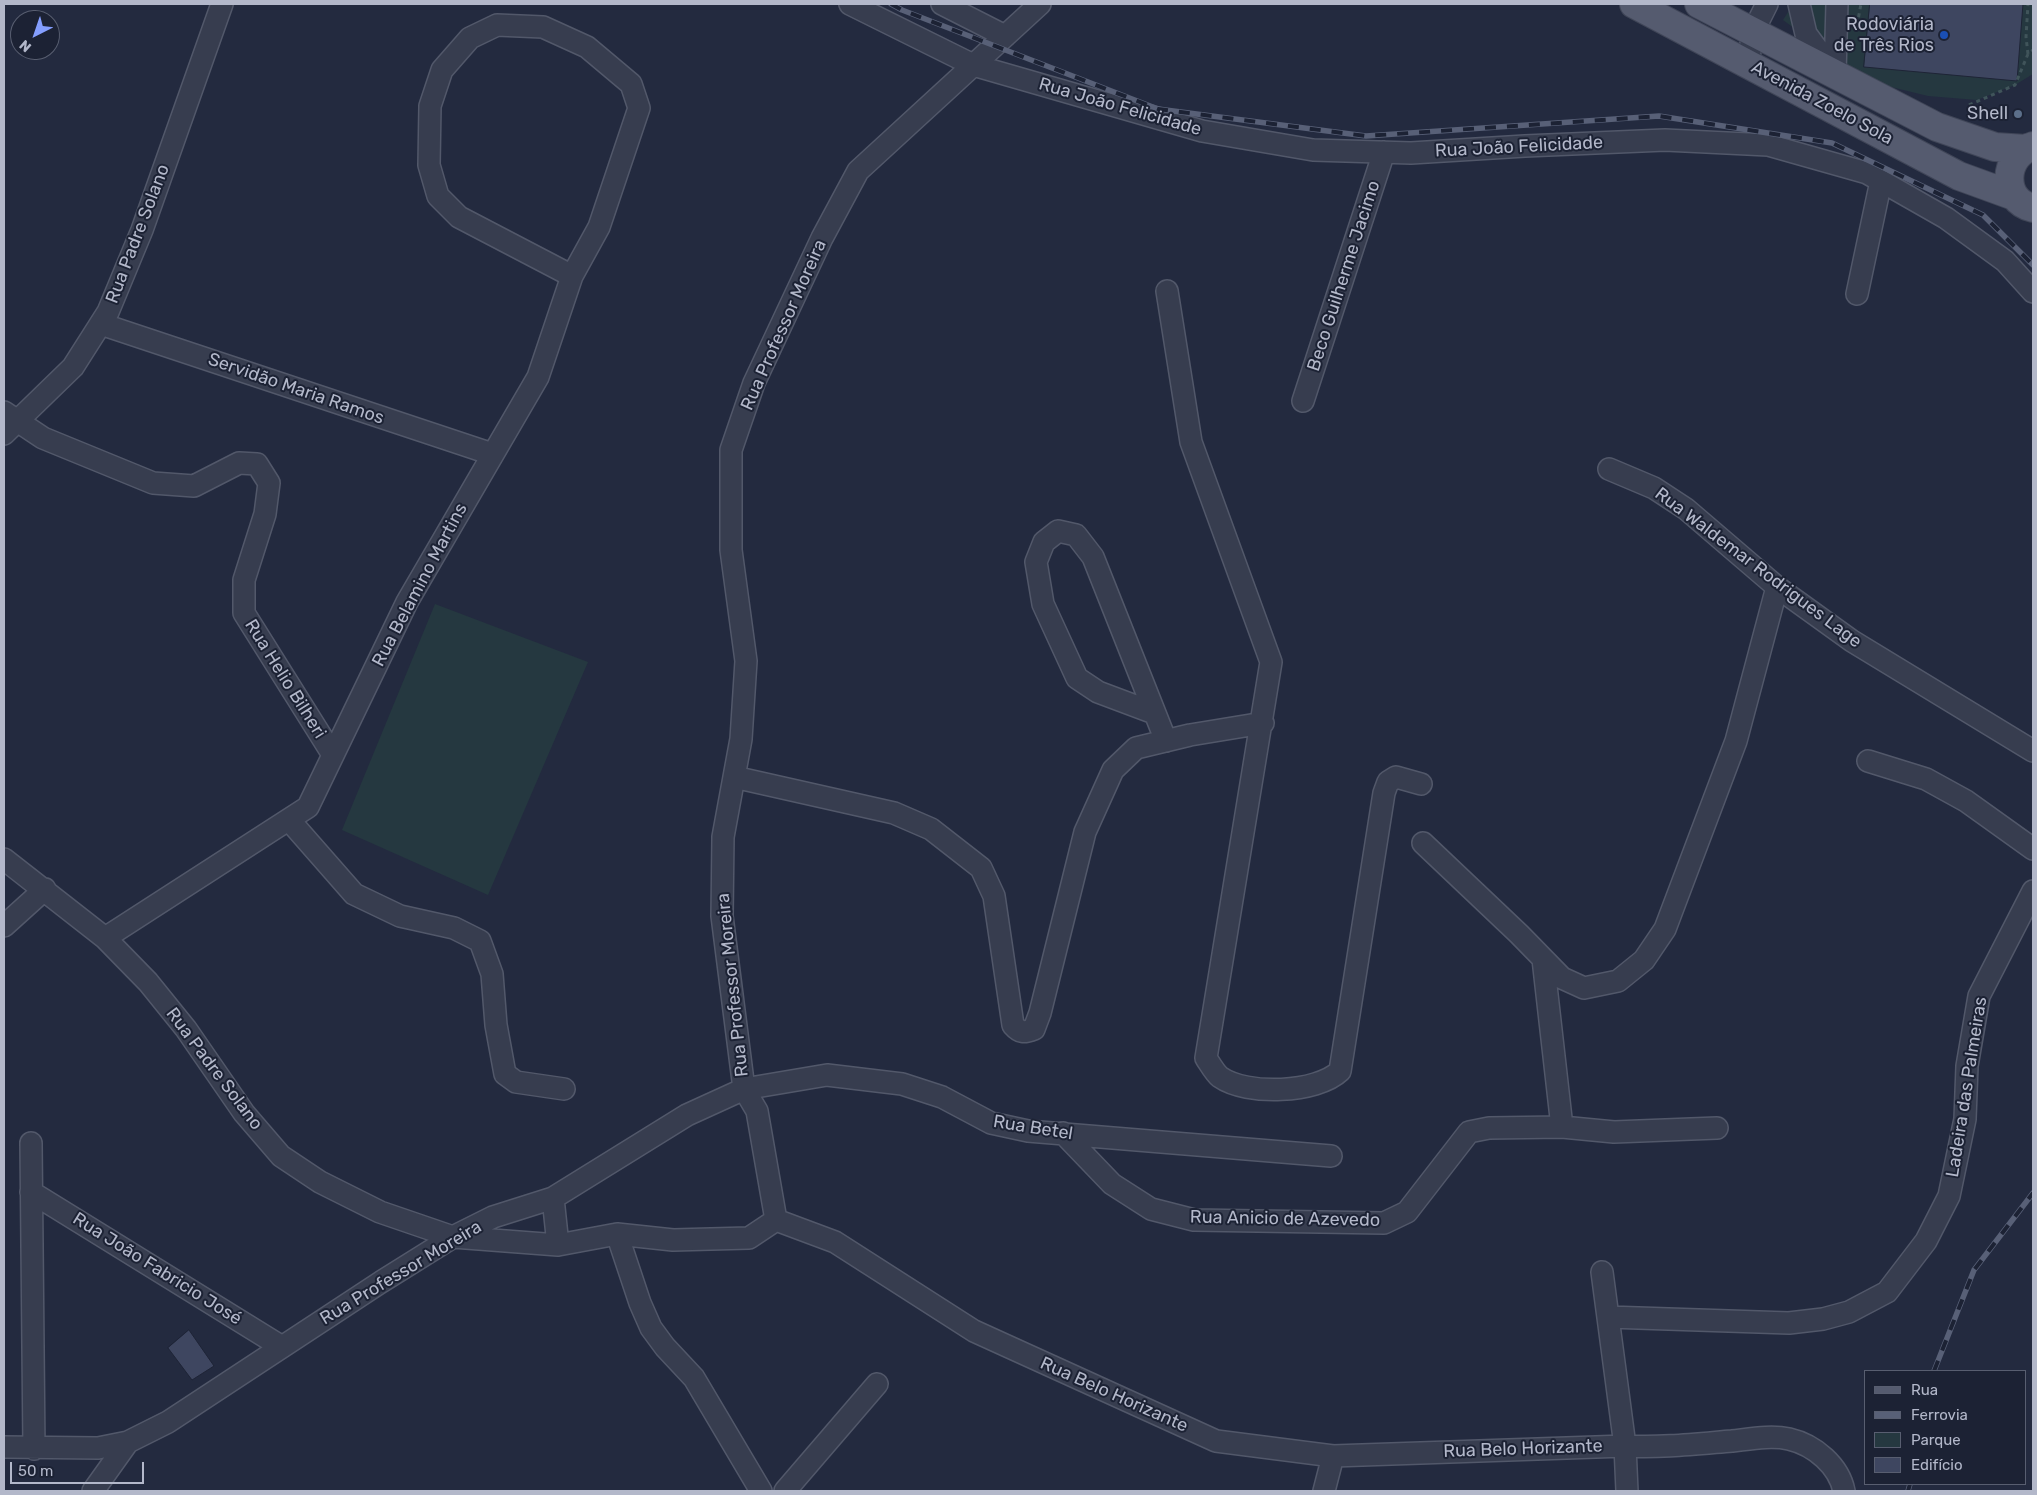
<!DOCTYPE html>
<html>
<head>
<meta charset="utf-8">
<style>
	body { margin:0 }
	#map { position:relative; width:2037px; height:1495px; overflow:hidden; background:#232a3f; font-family:Rubik,sans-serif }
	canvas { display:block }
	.frame { position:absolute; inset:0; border:5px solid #b3b8ca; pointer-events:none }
	.legend { position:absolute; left:1864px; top:1370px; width:162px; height:115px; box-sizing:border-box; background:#1c2234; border:1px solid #585e70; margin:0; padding:6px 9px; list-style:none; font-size:15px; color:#b3b8ca }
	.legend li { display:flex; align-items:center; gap:10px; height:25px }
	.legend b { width:25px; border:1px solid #585e70 }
	.north { position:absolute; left:10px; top:10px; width:50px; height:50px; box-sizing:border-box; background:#1c2234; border:1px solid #585e70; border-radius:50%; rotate:221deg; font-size:14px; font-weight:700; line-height:20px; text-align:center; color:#b3b8ca }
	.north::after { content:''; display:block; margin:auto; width:18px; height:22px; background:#849efe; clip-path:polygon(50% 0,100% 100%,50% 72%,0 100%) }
	.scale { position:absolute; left:10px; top:1462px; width:134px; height:22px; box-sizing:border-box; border:2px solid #b3b8ca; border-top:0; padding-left:6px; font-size:15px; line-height:18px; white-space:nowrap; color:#b3b8ca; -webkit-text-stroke:4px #1c2234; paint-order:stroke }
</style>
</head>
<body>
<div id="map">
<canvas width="2037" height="1495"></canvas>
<div class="frame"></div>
<ul class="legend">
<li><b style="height:6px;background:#555b6f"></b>Rua</li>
<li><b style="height:6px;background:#586077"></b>Ferrovia</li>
<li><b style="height:14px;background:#253840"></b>Parque</li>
<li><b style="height:14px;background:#3e4660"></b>Edifício</li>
</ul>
<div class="north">N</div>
<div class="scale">50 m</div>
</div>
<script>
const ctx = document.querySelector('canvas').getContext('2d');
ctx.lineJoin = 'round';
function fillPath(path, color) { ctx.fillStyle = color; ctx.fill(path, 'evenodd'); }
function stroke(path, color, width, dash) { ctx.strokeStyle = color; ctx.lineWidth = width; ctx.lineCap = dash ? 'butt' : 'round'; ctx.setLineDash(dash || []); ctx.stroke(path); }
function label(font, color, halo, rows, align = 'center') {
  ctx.font = font + ' Rubik,sans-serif'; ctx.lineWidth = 4; ctx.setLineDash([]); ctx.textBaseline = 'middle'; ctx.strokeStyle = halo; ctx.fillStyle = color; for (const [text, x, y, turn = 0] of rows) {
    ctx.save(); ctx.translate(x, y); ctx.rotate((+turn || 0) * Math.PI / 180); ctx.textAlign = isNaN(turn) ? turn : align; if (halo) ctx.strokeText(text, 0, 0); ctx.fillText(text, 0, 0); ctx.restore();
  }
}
fillPath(new Path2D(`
	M 1793,4 L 2033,4 L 2033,74 L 2015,85 L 1977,100 L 1928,96 L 1883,85 L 1846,66 L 1783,20 Z
	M 435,604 L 588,662 L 488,895 L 342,830 Z`), '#253840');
const building = new Path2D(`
	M 1870,4 L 2023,4 L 2017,81 L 1864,67 Z
	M 189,1330 L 214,1366 L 192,1380 L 168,1348 Z`);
fillPath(building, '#3e4660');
stroke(building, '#1e2436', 1);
const minor = new Path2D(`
	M 850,4 L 973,65 L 1202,131 L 1313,150 L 1411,153 L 1525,146 L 1665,140 L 1768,145 L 1867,173 L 1946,218 L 2005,261 L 2033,292
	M 942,4 L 1005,36
	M 1799,4 L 1806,34 L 1835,73
	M 1748,63 L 1753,32 L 1767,4
	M 1835,73 L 1837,4
	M 1167,291 L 1191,442 L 1271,662 L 1206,1058 C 1210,1064 1215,1073 1220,1077 C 1247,1096 1317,1093 1340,1071 L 1384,793 L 1388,782 L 1396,777 L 1421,784
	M 1857,294 L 1881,181
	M 101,324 L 492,454
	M 1303,401 L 1384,152
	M 4,412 L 43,438 L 153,483 L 194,486 L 239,463 L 257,464 L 269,483 L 265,514 L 244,580 L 244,613 L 333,755
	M 4,434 L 73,367 L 108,312 L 142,230 L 222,4
	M 1609,469 L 1654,488 L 1686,509 L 1777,587 L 1852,641 L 2033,751
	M 1154,713 L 1098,692 L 1077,678 L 1043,604 L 1036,562 L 1044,542 L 1058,531 L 1076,535 L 1093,557 L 1166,741
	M 1868,761 L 1926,779 L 1966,801 L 2033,849
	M 734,777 L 894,813 L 931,829 L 981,868 L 994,896 L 1013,1025 C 1020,1033 1024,1033 1034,1029 L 1040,1013 L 1085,832 L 1113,770 L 1136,748 L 1190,735 L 1263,723
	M 290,821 L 354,894 L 400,916 L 454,928 L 480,941 L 492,974 L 496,1025 L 505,1074 L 516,1082 L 564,1089
	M 1423,843 L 1519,934 L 1562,978 L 1584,988 L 1618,981 L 1644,960 L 1665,929 L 1736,741 L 1777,587
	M 4,859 L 105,938 L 148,982 L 186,1029 L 244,1113 L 281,1156 L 320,1182 L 380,1212 L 453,1237 L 558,1245 L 617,1234 L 673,1240 L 749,1238 L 776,1220 L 835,1242 L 974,1331 L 1216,1441 L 1333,1456 L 1625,1446 C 1661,1448 1696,1444 1732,1441 C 1750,1439 1771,1435 1789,1439 C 1815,1445 1839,1466 1844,1491
	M 4,926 L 45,889
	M 105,938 L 308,807 L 407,602 L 538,377 L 572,276 L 599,227 L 639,108 L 631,84 L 587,47 L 543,27 L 497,25 L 470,38 L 442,70 L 430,106 L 429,165 L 438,196 L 459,217 L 572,276
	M 1543,959 L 1562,1127
	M 1063,1133 L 1112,1184 L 1151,1209 L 1194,1220 L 1384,1223 L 1407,1212 L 1469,1132 L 1489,1128 L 1562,1127 L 1614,1132 L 1717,1128
	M 31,1143 L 34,1449
	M 31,1192 L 282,1347
	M 553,1198 L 558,1245
	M 776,1220 L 757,1111 L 744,1089 L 827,1075 L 902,1084 L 942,1097 L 991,1123 L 1028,1131 L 1331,1156
	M 617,1234 L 640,1303 L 651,1328 L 665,1347 L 694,1378 L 761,1491
	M 1602,1272 L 1625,1446 L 1627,1491
	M 1608,1317 L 1789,1323 L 1823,1319 L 1849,1312 L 1887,1292 L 1926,1241 L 1949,1196 L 1965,1119 L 1967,1066 L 1979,996 L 2033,891
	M 4,1447 L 98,1448 L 128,1442 L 168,1422 L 381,1282 L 453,1237 L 493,1217 L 553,1198 L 687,1115 L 744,1089 L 722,916 L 723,837 L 741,739 L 746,661 L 731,550 L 731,450 L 754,383 L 822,238 L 858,171 L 1040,4
	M 93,1491 L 128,1442
	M 785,1491 L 877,1384
	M 1324,1491 L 1333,1456`);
const major = new Path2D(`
	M 1634,4 L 1959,176 L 2014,196
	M 1699,4 L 1937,127 L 1995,147 L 2026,149
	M 2033,146 C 2003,155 2000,200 2033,208`);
stroke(minor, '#52586a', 24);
stroke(major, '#404658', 30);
stroke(new Path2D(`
	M 1857,25 L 1861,4
	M 2028,54 L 2026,37 L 2028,4
	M 1969,105 L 2015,85 L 2028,54 L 2033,50`), '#40545a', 3, [4, 4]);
stroke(minor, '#373d4f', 21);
stroke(major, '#555b6f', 28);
const rail = new Path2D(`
	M 891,4 L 902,10 L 1158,109 L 1366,136 L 1659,116 L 1832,143 L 1983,215 L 2033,265
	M 1934,1371 L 1974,1270 L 2033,1193
	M 1908,1491 L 1910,1484`);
stroke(rail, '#586077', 5.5);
stroke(rail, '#1c2234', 4, [11]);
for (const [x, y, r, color] of [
	[1944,35,5,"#1a4fb4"],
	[2018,114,5,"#5c6f8a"]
]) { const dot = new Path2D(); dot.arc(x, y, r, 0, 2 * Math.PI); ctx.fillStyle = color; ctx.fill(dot); stroke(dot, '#1c2234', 2); }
label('18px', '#b3b8ca', '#1c2234', [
	["Rodoviária",1934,25],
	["de Três Rios",1934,46],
	["Shell",2008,114]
], 'right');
label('18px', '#b3b8ca', '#1c2234', [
	["Avenida Zoelo Sola",1822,103,28],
	["Rua João Felicidade",1120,107,16],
	["Rua João Felicidade",1519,147,-3],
	["Rua Padre Solano",138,234,-69],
	["Beco Guilherme Jacimo",1344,276,-72],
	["Rua Professor Moreira",784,325,-66],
	["Servidão Maria Ramos",296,389,19],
	["Rua Waldemar Rodrigues Lage",1758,568,37],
	["Rua Belamino Martins",420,585,-62],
	["Rua Helio Bilheri",285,679,58],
	["Rua Professor Moreira",733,985,-96],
	["Rua Padre Solano",214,1069,53],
	["Ladeira das Palmeiras",1967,1087,-81],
	["Rua Betel",1033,1128,9],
	["Rua Anicio de Azevedo",1285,1219,1],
	["Rua João Fabricio José",157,1269,32],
	["Rua Professor Moreira",401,1273,-31],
	["Rua Belo Horizante",1114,1395,24],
	["Rua Belo Horizante",1523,1449,-2]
]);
</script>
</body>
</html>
